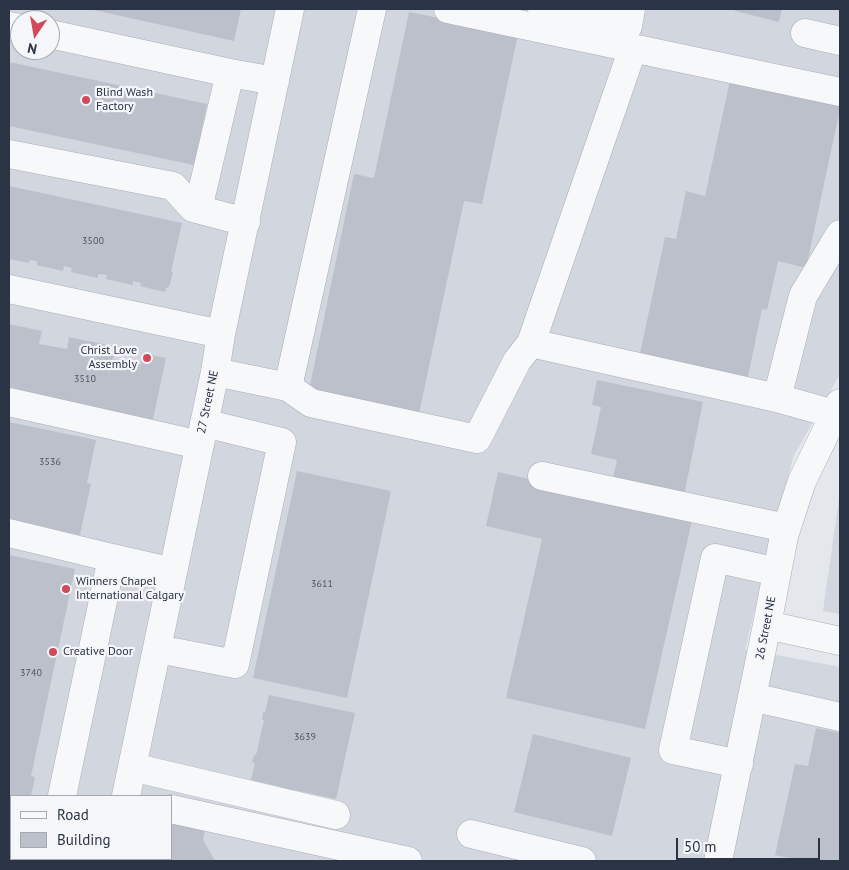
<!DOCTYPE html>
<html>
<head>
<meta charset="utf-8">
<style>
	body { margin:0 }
	#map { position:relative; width:849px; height:870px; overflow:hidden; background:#e4e7ec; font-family:"PT Sans",sans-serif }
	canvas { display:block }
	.frame { position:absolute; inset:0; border:10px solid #2b3445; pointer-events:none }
	.legend { position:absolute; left:10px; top:795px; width:162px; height:65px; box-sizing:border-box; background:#f4f6f9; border:1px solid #a4a8b1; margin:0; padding:6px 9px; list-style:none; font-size:15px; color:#2b3445 }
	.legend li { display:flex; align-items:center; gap:10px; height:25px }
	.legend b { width:25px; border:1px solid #a4a8b1 }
	.north { position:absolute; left:10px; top:10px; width:50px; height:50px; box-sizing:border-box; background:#f4f6f9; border:1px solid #a4a8b1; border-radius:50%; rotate:192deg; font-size:14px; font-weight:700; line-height:20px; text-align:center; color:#2b3445 }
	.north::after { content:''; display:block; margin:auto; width:18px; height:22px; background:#d1495b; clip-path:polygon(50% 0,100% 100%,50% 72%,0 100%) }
	.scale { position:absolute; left:676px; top:838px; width:144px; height:22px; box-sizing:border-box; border:2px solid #2b3445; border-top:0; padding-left:6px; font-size:15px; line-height:18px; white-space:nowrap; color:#2b3445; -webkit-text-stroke:4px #f4f6f9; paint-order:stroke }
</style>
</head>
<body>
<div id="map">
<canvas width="849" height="870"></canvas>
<div class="frame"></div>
<ul class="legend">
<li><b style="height:6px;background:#f7f8fa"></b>Road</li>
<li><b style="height:14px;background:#bbc0ca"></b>Building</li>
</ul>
<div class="north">N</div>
<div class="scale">50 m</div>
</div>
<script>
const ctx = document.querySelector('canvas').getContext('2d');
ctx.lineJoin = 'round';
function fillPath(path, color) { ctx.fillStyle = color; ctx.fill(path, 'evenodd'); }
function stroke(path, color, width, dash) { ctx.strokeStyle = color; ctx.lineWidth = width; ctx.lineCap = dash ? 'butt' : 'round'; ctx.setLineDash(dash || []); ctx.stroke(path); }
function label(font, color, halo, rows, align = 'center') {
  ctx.font = font + ' "PT Sans",sans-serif'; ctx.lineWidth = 4.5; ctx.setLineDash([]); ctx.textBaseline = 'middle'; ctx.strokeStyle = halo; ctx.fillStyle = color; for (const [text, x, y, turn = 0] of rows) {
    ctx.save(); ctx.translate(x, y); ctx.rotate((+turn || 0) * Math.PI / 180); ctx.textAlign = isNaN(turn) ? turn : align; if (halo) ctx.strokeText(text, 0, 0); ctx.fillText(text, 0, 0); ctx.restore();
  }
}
fillPath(new Path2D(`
	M 9,9 L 840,9 L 840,374 L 793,457 L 745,649 L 840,667 L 840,861 L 9,861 ZM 20,20 L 50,20 L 50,50 L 20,50 ZM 11,796 L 171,796 L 171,859 L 11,859 Z
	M 840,492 L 840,614 L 823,611 Z`), '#d2d6de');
fillPath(new Path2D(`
	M 89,9 L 241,9 L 234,41 Z
	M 735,9 L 782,9 L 779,22 L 735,11 Z
	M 409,12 L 518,34 L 482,204 L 464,201 L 418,418 L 308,395 L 354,174 L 374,178 Z
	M 9,62 L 207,104 L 194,165 L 9,126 Z
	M 731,76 L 840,99 L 840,109 L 806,268 L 778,261 L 767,310 L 762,309 L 747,381 L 639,358 L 665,237 L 676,239 L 686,191 L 705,196 Z
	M 9,186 L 182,223 L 171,272 L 173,272 L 169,287 L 166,288 L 165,292 L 140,286 L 141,283 L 133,281 L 133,285 L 106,279 L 107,275 L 98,274 L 98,278 L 71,272 L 72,268 L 64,266 L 63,271 L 37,265 L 37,261 L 29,260 L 29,263 L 9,259 Z
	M 9,324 L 42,331 L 39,344 L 67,349 L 69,337 L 117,347 L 113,359 L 141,365 L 143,353 L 166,358 L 152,424 L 9,394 Z
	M 597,380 L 703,402 L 683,500 L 612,482 L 617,460 L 591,454 L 601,407 L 592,405 Z
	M 9,422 L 96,440 L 87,483 L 91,484 L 80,535 L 9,519 Z
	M 297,471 L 391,491 L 347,698 L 253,678 Z
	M 498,472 L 693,516 L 645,729 L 506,698 L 542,539 L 486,526 Z
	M 9,555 L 75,569 L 31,776 L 35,777 L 31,796 L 11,796 L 11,811 L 9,810 Z
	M 269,695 L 355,713 L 336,799 L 294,790 L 293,792 L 281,790 L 281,787 L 251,780 L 255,763 L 252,762 L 254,755 L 256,755 L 264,720 L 262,720 L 263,712 L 265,713 Z
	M 816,728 L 840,733 L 840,861 L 804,861 L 775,855 L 795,764 L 808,766 Z
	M 533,734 L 631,758 L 612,836 L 514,812 Z
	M 171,818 L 206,825 L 203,840 L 215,861 L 158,861 L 158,859 L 171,859 Z`), '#bbc0ca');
const minor = new Path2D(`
	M 448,9 L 840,92
	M 542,9 L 628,26 L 631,9
	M 9,26 L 20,28
	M 805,33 L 840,41
	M 50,34 L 230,73 L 275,81
	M 633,48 L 531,343 L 777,398 L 834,414
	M 9,154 L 173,186 L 193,208 L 246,222
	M 198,209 L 230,73
	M 9,289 L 221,334
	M 215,372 L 288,387 L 372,9
	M 288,387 L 311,403 L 477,439 L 517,361 L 531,343
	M 777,398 L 803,296 L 840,234
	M 9,402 L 200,445
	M 542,476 L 786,528
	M 9,533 L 112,558
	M 767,625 L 840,641
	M 158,649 L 235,664 L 282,442 L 204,423
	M 752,697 L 840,717
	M 739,764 L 673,750 L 715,558 L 777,572
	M 132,767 L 336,815
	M 62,796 L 112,558 L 173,572
	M 126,796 L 215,372 L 221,334 L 290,9
	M 171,809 L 408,861
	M 471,834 L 582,861
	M 49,861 L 49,859
	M 113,861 L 113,859
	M 718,861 L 767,625 L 784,536 L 802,481 L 840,403`);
stroke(minor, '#a9aeb7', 29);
stroke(minor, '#f7f8fa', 28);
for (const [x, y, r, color] of [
	[86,100,5,"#d1495b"],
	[147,358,5,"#d1495b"],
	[66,589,5,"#d1495b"],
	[53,652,5,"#d1495b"]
]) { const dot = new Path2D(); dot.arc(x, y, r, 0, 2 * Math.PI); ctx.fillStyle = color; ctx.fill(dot); stroke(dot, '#f4f6f9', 2); }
label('10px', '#4f5766', null, [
	["3500",93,241],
	["3510",85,379],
	["3536",50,462],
	["3611",322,584],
	["3740",31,673],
	["3639",305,737]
]);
label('12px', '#2b3445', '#f4f6f9', [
	["Blind Wash",96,93],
	["Factory",96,107],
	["Christ Love",137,351,"right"],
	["Assembly",137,365,"right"],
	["Winners Chapel",76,582],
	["International Calgary",76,596],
	["Creative Door",63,652]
], 'left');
label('12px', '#2b3445', '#f4f6f9', [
	["27 Street NE",208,402,-78],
	["26 Street NE",766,628,-79]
]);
</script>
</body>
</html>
